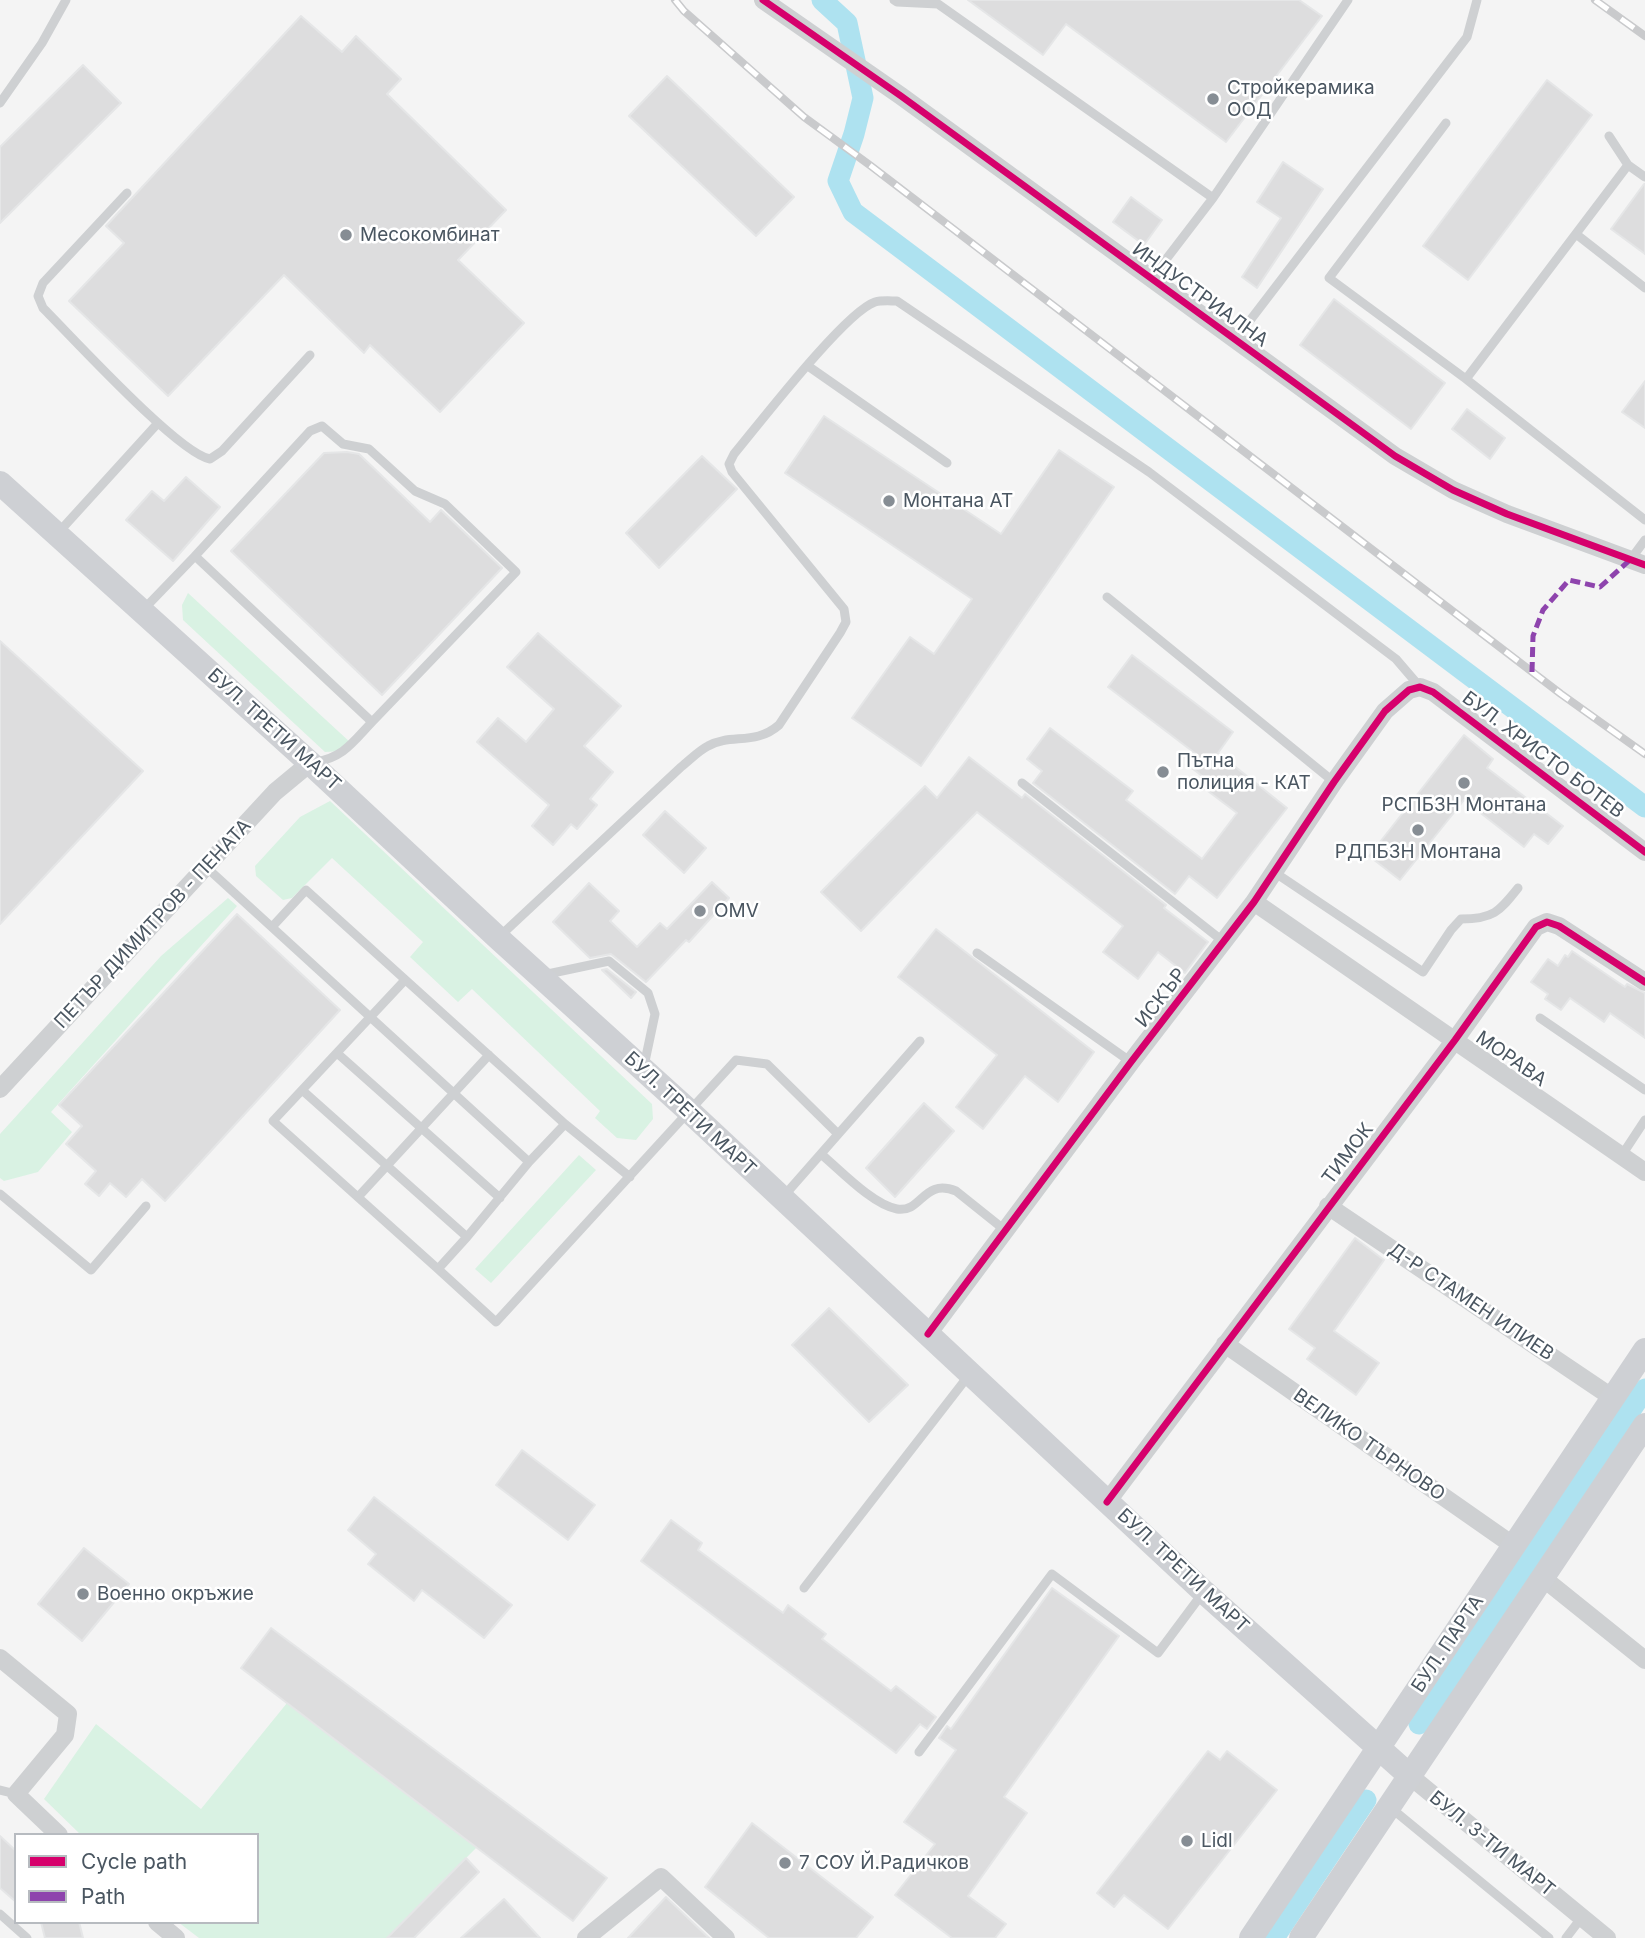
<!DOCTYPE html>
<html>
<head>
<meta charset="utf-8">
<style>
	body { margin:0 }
	#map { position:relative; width:1645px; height:1938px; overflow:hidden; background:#f4f4f4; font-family:Inter,sans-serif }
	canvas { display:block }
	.legend { position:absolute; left:14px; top:1833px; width:245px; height:91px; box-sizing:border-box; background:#fff; border:2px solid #b7bbc0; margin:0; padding:9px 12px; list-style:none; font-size:21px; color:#4a5661 }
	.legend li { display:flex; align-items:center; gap:14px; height:35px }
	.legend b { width:35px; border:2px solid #b7bbc0 }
</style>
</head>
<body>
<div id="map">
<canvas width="1645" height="1938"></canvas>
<ul class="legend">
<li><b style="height:9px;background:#d6006c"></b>Cycle path</li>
<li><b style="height:9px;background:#8e44ad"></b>Path</li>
</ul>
</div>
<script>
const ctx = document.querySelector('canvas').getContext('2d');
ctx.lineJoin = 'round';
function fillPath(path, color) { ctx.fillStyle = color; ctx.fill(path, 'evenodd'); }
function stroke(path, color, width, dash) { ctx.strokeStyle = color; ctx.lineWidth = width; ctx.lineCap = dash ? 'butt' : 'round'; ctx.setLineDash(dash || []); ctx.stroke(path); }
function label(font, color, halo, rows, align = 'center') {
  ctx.font = font + ' Inter,sans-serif'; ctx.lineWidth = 5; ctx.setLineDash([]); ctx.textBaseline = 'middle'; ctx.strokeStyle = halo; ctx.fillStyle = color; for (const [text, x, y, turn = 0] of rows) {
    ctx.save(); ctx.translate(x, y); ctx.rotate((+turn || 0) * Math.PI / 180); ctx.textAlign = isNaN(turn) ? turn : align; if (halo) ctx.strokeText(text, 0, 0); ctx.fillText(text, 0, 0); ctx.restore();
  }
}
fillPath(new Path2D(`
	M 188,593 L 351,743 L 342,751 L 325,752 L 183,620 L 182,605 Z
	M 330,801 L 652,1104 L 653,1119 L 636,1140 L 617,1138 L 595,1118 L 600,1111 L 472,989 L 458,1002 L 410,957 L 423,942 L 332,858 L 292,898 L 283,900 L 256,876 L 255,866 L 300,817 Z
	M 228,898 L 237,906 L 51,1112 L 72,1132 L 38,1172 L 4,1181 L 0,1178 L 0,1134 L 161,956 Z
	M 579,1155 L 596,1170 L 491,1283 L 475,1269 Z
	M 287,1703 L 477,1847 L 387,1938 L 199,1938 L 178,1922 L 257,1922 L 257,1835 L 81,1835 L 44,1799 L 96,1724 L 201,1809 Z`), '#d9f2e3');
stroke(new Path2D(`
	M 822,0 L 847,23 L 863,98 L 854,134 L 838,181 L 853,212 L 1645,807
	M 1419,1724 L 1645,1389
	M 1274,1938 L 1366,1800`), '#aee2f0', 21);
const building = new Path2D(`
	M 968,0 L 1299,0 L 1322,16 L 1226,142 L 1066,24 L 1043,55 Z
	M 301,16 L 342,52 L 356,36 L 401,79 L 387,94 L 506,210 L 458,260 L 524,323 L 440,412 L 370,345 L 364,353 L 284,275 L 168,396 L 69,301 L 124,243 L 106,226 Z
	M 83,65 L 121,103 L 0,223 L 0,147 Z
	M 667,76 L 794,197 L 756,236 L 629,116 Z
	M 1547,80 L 1592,115 L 1468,280 L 1423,246 Z
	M 1283,162 L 1323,189 L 1257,288 L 1242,277 L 1281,218 L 1257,202 Z
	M 1644,184 L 1645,184 L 1645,254 L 1611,229 Z
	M 1131,197 L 1162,220 L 1144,245 L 1113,222 Z
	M 1334,299 L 1445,383 L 1411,429 L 1300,345 Z
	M 1645,381 L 1645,428 L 1622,412 Z
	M 1467,409 L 1505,438 L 1490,459 L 1452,429 Z
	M 824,416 L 1001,534 L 1059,450 L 1114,487 L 921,766 L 852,718 L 910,637 L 934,654 L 972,599 L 785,473 Z
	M 347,452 L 359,454 L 430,522 L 441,510 L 502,568 L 382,695 L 231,551 L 324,453 Z
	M 702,456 L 737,489 L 659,568 L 626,533 Z
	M 186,477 L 220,507 L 173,561 L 126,520 L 152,491 L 164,501 Z
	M 538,633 L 621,706 L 584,746 L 613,772 L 590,799 L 597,805 L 577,829 L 571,824 L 553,845 L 532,826 L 549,805 L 477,742 L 498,718 L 526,742 L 554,709 L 507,667 Z
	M 0,641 L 143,771 L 0,924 Z
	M 1132,655 L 1233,732 L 1218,753 L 1287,808 L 1217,898 L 1189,876 L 1175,894 L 1033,783 L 1042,771 L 1027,759 L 1050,728 L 1133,791 L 1126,800 L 1202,859 L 1237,813 L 1196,782 L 1202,776 L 1188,765 L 1196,754 L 1108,687 Z
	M 1464,735 L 1493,759 L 1487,768 L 1563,826 L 1548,844 L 1534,834 L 1524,847 L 1464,800 L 1400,880 L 1369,856 Z
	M 969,757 L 1022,798 L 1025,794 L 1166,905 L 1164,908 L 1208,942 L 1185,973 L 1158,952 L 1138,979 L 1103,952 L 1123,926 L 977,812 L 861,931 L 821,892 L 925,786 L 937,798 Z
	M 665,811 L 706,848 L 684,873 L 643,835 Z
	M 712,882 L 729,898 L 689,942 L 686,940 L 646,982 L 611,954 L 590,958 L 553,922 L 589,883 L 619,911 L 610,921 L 637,947 L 660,923 L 667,929 Z
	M 237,914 L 340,1010 L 165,1201 L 142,1179 L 126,1197 L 110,1183 L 99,1196 L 85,1184 L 96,1171 L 66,1144 L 82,1126 L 59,1105 Z
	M 936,929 L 1094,1052 L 1058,1102 L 1025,1076 L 983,1129 L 956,1107 L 997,1055 L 898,977 Z
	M 1572,951 L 1625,987 L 1627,984 L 1645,993 L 1645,1038 L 1610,1013 L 1604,1022 L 1570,998 L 1561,1010 L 1545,999 L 1548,994 L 1531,982 L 1548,959 L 1558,966 L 1565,955 L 1568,957 Z
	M 607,969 L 636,992 L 631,998 L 602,970 Z
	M 924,1103 L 954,1131 L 895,1197 L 866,1168 Z
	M 1355,1238 L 1384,1260 L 1334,1331 L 1379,1363 L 1356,1395 L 1307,1359 L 1315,1348 L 1289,1329 Z
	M 829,1308 L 908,1385 L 869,1422 L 792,1345 Z
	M 522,1450 L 595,1505 L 568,1540 L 496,1485 Z
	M 374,1497 L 512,1605 L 484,1638 L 422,1590 L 414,1601 L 368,1564 L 376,1554 L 348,1530 Z
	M 671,1520 L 702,1543 L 698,1550 L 783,1613 L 788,1605 L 826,1634 L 822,1639 L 891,1691 L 896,1686 L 936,1717 L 927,1729 L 920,1724 L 896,1753 L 641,1561 Z
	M 84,1548 L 129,1584 L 82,1641 L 38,1604 Z
	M 1052,1588 L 1119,1636 L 1004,1797 L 1027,1813 L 968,1896 L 1006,1924 L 995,1938 L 952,1938 L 895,1895 L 935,1844 L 904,1822 L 956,1750 L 939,1738 L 947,1726 L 951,1729 Z
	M 271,1628 L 607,1878 L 573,1921 L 241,1668 Z
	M 1208,1751 L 1220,1760 L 1227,1751 L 1277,1790 L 1168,1929 L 1124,1895 L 1114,1907 L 1097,1893 Z
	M 752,1823 L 873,1917 L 856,1938 L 769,1938 L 705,1887 Z
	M 0,1836 L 16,1851 L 16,1902 L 0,1888 Z
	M 466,1858 L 479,1872 L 414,1938 L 387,1938 Z
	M 666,1897 L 709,1938 L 628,1938 Z
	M 504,1899 L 540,1938 L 461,1938 Z
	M 41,1922 L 79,1922 L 83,1938 L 45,1938 Z`);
fillPath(building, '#ddddde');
stroke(building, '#e5e6e7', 2);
stroke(new Path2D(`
	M 894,0 L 897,2 L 938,4 L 1213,198
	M 0,103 L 42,43 L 66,0
	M 1446,123 L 1329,278 L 1466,379 L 1645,520
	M 1609,136 L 1628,165
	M 127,193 L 43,283 L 38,296 L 43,308 C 73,338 178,453 210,459 L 222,451 L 310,355
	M 1576,234 L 1645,288
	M 1151,279 L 1213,198 L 1348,0
	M 1235,340 L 1467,37 L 1477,0
	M 808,366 L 947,463
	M 1466,379 L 1628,165 L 1645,177
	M 58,533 L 158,423
	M 1631,559 L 1645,540
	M 1107,597 L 1334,782
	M 143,610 L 195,556 L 372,722 L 516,572 L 445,504 L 415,491 L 369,449 L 343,444 L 322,426 L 310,431 L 195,556
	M 315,762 C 343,758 353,742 372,722
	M 1022,783 L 1224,942
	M 206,867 L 529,1162 L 565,1124 L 306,890 L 272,927
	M 1274,872 L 1423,972 L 1451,930 L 1461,919 C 1493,919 1499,912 1518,888
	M 499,937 L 681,767 C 689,761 698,751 708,746 C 731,733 755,746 779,725 L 840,633 L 846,622 L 844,609 L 732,472 L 729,464 L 734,454 C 759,424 845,312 875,302 C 882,300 891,301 897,301 L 1149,472 L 1396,659 L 1420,687
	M 977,953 L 1131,1062
	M 543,975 L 609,961 L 648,993 L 655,1014 L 644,1066
	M 1540,1018 L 1645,1090
	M 337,1053 L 500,1198
	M 302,1090 L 467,1237 L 438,1269 L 273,1121 L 405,980
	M 565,1124 L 630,1177
	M 821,1154 C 840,1170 873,1205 897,1209 C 922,1213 923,1178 956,1191 L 1006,1231
	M 1622,1155 L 1645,1120
	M 0,1194 L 91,1270 L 146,1206
	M 358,1197 L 489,1055
	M 783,1197 L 920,1041
	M 467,1237 L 529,1162
	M 438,1269 L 496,1322 L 736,1060 L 767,1064 L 838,1134
	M 804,1588 L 969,1375
	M 919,1752 L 1052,1574 L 1158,1653 L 1202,1594
	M 0,1790 L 16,1794
	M 1391,1808 L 1549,1938
	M 0,1914 L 27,1938
	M 1566,1938 L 1582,1917`), '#ced0d2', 9);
stroke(new Path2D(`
	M 763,0 L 901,96 L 1395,456 L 1453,490 L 1507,514 L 1645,565
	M 1254,902 L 1645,1172
	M 0,1089 L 275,792 L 310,763
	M 1328,1206 L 1613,1398
	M 928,1334 L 1131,1062 L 1254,902 L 1334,782 L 1385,711 L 1409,690 L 1420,687 L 1433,692 L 1645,852
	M 1225,1344 L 1514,1546
	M 1107,1502 L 1455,1040 L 1536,927 L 1547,922 L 1559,926 L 1645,982
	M 1543,1578 L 1645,1660
	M 0,1658 L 68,1714 L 65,1735 L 16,1794 L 59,1835
	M 1410,1776 L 1607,1938
	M 157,1922 L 176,1938
	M 586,1938 L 661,1877 L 726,1938`), '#ced0d2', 18);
stroke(new Path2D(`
	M 0,483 L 310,763 L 498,938 L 689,1111 L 1204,1592 L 1410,1776
	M 1251,1938 L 1645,1350
	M 1301,1938 L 1645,1425`), '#ced0d4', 24);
const rail = new Path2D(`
	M 675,0 L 684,11 L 804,117 L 871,166 L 1561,694 L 1645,754
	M 1595,0 L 1645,36`);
stroke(rail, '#c9cacc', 8);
stroke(rail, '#fff', 5, [16]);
stroke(new Path2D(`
	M 1532,672 L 1533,636 L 1543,610 L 1569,580 L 1600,587 L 1631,559`), '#8e44ad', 5, [10, 5]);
stroke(new Path2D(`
	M 763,0 L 901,96 L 1395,456 L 1453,490 L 1507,514 L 1645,565
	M 928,1334 L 1131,1062 L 1254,902 L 1334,782 L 1385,711 L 1409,690 L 1420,687 L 1433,692 L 1645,852
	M 1107,1502 L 1455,1040 L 1536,927 L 1547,922 L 1559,926 L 1645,982`), '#d6006c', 7);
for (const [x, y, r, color] of [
	[1213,99,7,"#868d94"],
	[346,235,7,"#868d94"],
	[889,501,7,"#868d94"],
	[1163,772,7,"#868d94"],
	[1464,783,7,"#868d94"],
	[1418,830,7,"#868d94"],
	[700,911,7,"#868d94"],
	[83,1594,7,"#868d94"],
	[1187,1841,7,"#868d94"],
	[785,1863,7,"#868d94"]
]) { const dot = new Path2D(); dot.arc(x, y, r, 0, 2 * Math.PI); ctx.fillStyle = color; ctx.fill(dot); stroke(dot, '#fff', 2.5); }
label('19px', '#4a5661', '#fff', [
	["Стройкерамика",1227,88],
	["ООД",1227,110],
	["Месокомбинат",360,235],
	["Монтана АТ",903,501],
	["Пътна",1177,761],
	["полиция - КАТ",1177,783],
	["РСПБЗН Монтана",1464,805,"center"],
	["РДПБЗН Монтана",1418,852,"center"],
	["OMV",714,911],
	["Военно окръжие",97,1594],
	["Lidl",1201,1841],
	["7 СОУ Й.Радичков",799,1863]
], 'left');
label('19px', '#4a5661', '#fff', [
	["ИНДУСТРИАЛНА",1200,295,36],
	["БУЛ. ТРЕТИ МАРТ",274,730,42],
	["БУЛ. ХРИСТО БОТЕВ",1543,755,37],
	["ПЕТЪР ДИМИТРОВ - ПЕНАТА",153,924,-47],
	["ИСКЪР",1161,998,-52],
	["МОРАВА",1511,1059,35],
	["БУЛ. ТРЕТИ МАРТ",690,1114,43],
	["ТИМОК",1348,1154,-53],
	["Д-Р СТАМЕН ИЛИЕВ",1471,1302,34],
	["ВЕЛИКО ТЪРНОВО",1369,1445,35],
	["БУЛ. ТРЕТИ МАРТ",1183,1571,43],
	["БУЛ. ПАРТА",1448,1644,-56],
	["БУЛ. 3-ТИ МАРТ",1492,1844,39]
]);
</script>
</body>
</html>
